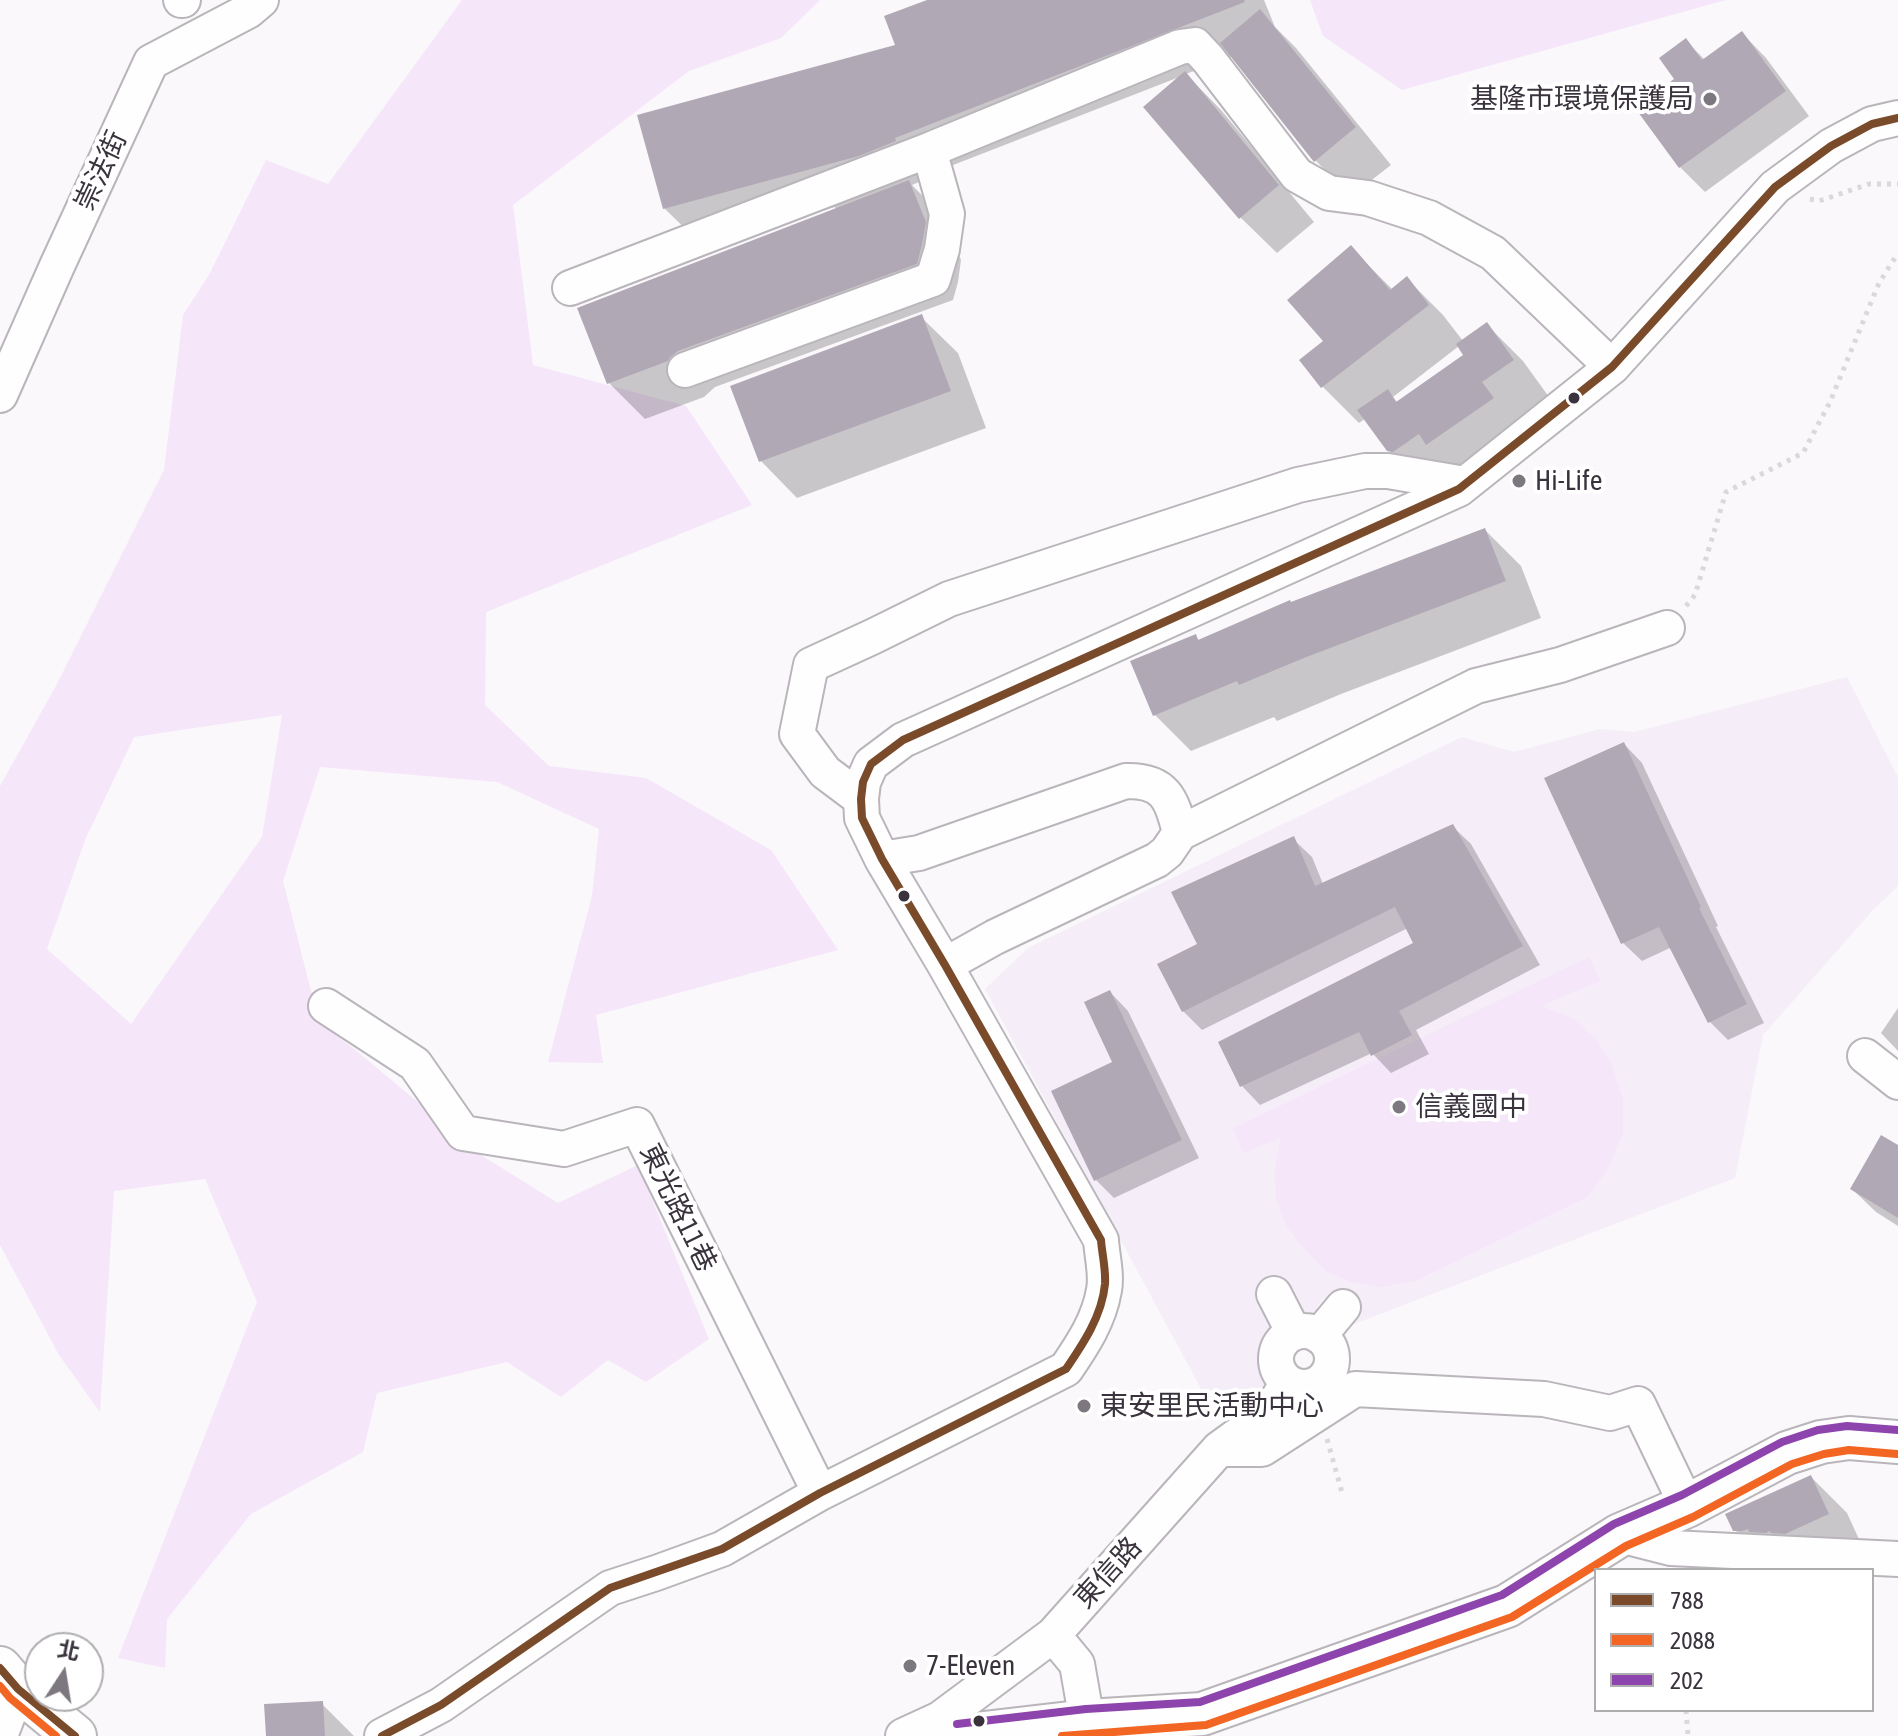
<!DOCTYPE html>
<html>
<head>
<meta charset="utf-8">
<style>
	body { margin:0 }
	#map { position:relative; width:1898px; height:1736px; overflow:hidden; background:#faf8fb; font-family:"Asap Condensed","Noto Sans TC",sans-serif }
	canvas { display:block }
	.legend { position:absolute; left:1594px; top:1568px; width:280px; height:144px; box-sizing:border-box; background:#fff; border:2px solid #b0adb1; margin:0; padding:10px 14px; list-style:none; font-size:24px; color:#3a333d }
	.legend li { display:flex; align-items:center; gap:16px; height:40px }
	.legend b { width:40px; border:2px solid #b0adb1 }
	.north { position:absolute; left:24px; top:1632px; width:80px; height:80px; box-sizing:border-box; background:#fff; border:2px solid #b0adb1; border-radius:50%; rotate:12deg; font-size:22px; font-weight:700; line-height:32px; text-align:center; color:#3a333d }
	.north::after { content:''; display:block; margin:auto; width:28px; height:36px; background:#7d7880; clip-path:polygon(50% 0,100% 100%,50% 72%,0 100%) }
</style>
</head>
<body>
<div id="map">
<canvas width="1898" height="1736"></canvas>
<ul class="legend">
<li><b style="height:10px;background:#7a4b2a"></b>788</li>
<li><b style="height:10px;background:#f26522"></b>2088</li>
<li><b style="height:10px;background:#8e44ad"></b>202</li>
</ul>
<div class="north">北</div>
</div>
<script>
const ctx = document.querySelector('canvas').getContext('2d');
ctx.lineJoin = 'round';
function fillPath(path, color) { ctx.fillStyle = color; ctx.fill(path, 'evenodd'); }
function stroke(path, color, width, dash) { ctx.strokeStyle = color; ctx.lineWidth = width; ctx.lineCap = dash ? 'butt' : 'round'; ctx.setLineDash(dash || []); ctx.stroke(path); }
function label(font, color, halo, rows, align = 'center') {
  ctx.font = font + ' "Asap Condensed","Noto Sans TC",sans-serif'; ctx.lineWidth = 8; ctx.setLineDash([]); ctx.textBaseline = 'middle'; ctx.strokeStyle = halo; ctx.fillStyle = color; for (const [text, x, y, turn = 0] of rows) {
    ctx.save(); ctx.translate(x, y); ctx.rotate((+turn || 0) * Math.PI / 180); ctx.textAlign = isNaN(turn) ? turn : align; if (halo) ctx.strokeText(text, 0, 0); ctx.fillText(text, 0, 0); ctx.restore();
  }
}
fillPath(new Path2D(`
	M 1847,677 L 1898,777 L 1898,886 L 1872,911 L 1763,1035 L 1735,1178 L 1354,1324 L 1348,1315 L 1333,1303 L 1324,1298 L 1314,1312 L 1277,1330 L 1270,1337 L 1267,1349 L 1265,1385 L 1260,1407 L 1242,1428 L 1205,1396 L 985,989 L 1028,948 L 1462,737 L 1514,752 L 1600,729 L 1634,732 Z`), '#f5edf8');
fillPath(new Path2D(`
	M 462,0 L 820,0 L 781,38 L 689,71 L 513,205 L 533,365 L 686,406 L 752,505 L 486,612 L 485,705 L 549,766 L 646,778 L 771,850 L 838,950 L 596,1015 L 603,1063 L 548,1062 L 592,896 L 599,829 L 497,782 L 320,767 L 283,881 L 319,1022 L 359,1053 L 481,1155 L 558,1203 L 638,1165 L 709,1339 L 646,1382 L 608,1360 L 561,1397 L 507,1362 L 377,1393 L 363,1452 L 251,1514 L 167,1619 L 165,1668 L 118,1658 L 257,1302 L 205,1179 L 114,1191 L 100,1412 L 59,1355 L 0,1245 L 0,786 L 56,686 L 164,470 L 183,315 L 209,275 L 266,160 L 328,184 ZM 282,715 L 262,837 L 131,1024 L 47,949 L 85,840 L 134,737 Z
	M 1310,0 L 1726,0 L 1402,90 L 1323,36 Z
	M 1589,957 L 1600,981 L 1541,1006 L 1572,1018 L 1596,1039 L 1612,1065 L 1623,1100 L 1623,1132 L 1608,1169 L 1587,1197 L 1415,1281 L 1382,1287 L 1352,1282 L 1326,1271 L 1299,1243 L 1287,1227 L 1276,1197 L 1275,1169 L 1281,1137 L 1244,1153 L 1232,1129 Z`), '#f5e6fa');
fillPath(new Path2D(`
	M 933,0 L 1264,0 L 1275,27 L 1296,48 L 1391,165 L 1351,196 L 1315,160 L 1233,56 L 1186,74 L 1221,110 L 1314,222 L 1277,253 L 1240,217 L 1182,76 L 930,174 L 931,177 L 912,185 L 945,219 L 961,260 L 958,282 L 953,300 L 715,387 L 704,397 L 645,419 L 609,383 L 836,210 L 835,207 L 701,244 L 664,208 L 898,46 Z
	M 1742,33 L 1766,58 L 1809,116 L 1705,192 L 1680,167 L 1637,108 L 1677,79 L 1686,41 L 1705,60 Z
	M 1351,248 L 1393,290 L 1407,279 L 1443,315 L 1463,341 L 1487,325 L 1523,361 L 1549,397 L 1517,419 L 1528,435 L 1425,487 L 1388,450 L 1366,418 L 1359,423 L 1323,387 L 1301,360 L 1325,342 ZM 1459,346 L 1466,356 L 1398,403 L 1393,397 Z
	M 921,317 L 958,353 L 986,428 L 797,498 L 761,461 Z
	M 1485,530 L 1521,566 L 1541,618 L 1341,694 L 1277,721 L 1274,717 L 1191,751 L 1155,715 L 1195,636 L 1200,641 Z
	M 1624,744 L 1642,763 L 1718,926 L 1716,927 L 1764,1023 L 1728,1040 L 1710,1022 L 1672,947 L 1642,961 L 1623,943 Z
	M 1452,826 L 1471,844 L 1540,965 L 1416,1030 L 1429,1054 L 1391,1073 L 1372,1053 L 1260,1105 L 1242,1086 L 1220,1043 L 1416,943 L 1408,928 L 1202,1030 L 1183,1011 L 1200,945 L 1293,839 L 1312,857 L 1323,884 Z
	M 1110,992 L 1128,1011 L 1199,1158 L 1114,1198 L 1096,1180 L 1115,1063 Z
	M 1898,1008 L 1898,1051 L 1881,1033 Z
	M 1898,1148 L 1898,1226 L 1876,1212 L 1852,1189 Z
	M 1811,1477 L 1847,1513 L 1864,1550 L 1771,1566 L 1735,1530 Z
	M 322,1704 L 354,1736 L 268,1736 Z`), '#0003');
fillPath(new Path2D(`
	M 927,0 L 1244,0 L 1245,2 L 895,138 L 896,141 L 859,156 L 663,209 L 637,115 L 895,45 L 884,16 Z
	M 1260,9 L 1356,127 L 1314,162 L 1220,43 Z
	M 1742,31 L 1786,91 L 1679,168 L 1635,108 L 1674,79 L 1659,58 L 1686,38 L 1702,60 Z
	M 1185,71 L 1279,185 L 1239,219 L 1143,107 Z
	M 909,180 L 926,222 L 922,245 L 917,264 L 678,351 L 670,357 L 668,361 L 607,384 L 577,308 Z
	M 1351,245 L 1390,290 L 1407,276 L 1429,305 L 1321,388 L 1299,360 L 1323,341 L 1287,300 Z
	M 922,314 L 951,391 L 759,462 L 730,386 Z
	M 1487,322 L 1514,360 L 1482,382 L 1494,398 L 1426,445 L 1419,434 L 1393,452 L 1387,451 L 1357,410 L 1388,389 L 1396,402 L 1463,355 L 1456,344 Z
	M 1485,528 L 1506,581 L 1304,658 L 1239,685 L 1237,681 L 1153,716 L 1130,661 L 1196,634 L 1198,640 L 1290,600 L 1291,602 Z
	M 1624,742 L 1701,907 L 1699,908 L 1747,1004 L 1708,1023 L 1659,927 L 1621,944 L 1544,778 Z
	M 1453,824 L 1523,946 L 1399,1011 L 1412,1035 L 1371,1056 L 1359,1032 L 1240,1087 L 1218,1042 L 1413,943 L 1395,907 L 1182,1012 L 1157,964 L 1197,944 L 1171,892 L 1294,836 L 1315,886 Z
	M 1110,990 L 1182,1140 L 1094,1181 L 1051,1091 L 1112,1062 L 1084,1002 Z
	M 1881,1135 L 1898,1145 L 1898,1218 L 1850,1189 Z
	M 1811,1475 L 1829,1514 L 1785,1534 L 1771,1533 L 1770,1531 L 1766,1533 L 1749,1532 L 1748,1529 L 1742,1531 L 1733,1531 L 1725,1514 Z
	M 323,1701 L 325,1736 L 266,1736 L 264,1704 Z`), '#b1a8b5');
const minor = new Path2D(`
	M 181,0 L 183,0
	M 570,288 L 929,150 L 1180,47 L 1195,45 L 1208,59 L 1297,175 L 1329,193 L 1368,198 L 1429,218 L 1493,253 L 1612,367
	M 685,370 L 933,279 L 942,249 L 947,214 L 929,150
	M 0,395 L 57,266 L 151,62 L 248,11 L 261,0
	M 861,799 L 825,772 L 797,734 L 811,665 L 872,637 L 949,599 L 1298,485 L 1365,471 L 1388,471 L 1465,484
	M 1180,833 L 1476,686 L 1560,665 L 1667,628
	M 882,859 L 919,853 L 1126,781 C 1165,780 1172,799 1180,833 L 1167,852 L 1157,860 L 995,937 L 945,965
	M 326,1006 L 415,1064 L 463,1133 L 564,1149 L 637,1125 L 820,1493
	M 1865,1056 L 1898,1082
	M 1274,1294 L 1294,1333
	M1276 1359a28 28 0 1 1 56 0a28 28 0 1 1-56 0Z
	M 1319,1336 L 1343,1307
	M 1219,1449 L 1262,1449 L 1355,1389 L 1544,1399 L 1610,1413 L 1638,1404 L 1687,1506
	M 1620,1535 L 1671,1548 L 1898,1559
	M 1053,1635 L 1077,1664 L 1087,1721
	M 0,1736 L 18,1689
	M 382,1736 L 441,1705 L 610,1588 L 656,1573 L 722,1549 L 820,1493 L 1066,1369 C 1083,1344 1099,1320 1104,1290 C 1107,1275 1102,1256 1101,1240 L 945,965 L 882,859 L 862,818 L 861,799 L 863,782 L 871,764 L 903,740 L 1459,489 L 1612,367 L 1775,187 L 1831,146 L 1872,124 L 1898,118
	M 903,1736 L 940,1719 L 1053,1635 L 1219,1449 L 1270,1412 L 1288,1382`);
const major = new Path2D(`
	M 0,1668 L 18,1689 L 75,1736
	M 958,1736 L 1087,1721 L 1202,1714 L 1507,1606 L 1620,1535 L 1687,1506 L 1787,1453 L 1821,1442 L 1849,1438 L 1898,1442`);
stroke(minor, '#b9b5bb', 38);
stroke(major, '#b9b5bb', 46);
stroke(new Path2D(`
	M 1810,199 L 1819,201 L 1869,184 L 1898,184
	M 1686,606 L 1695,595 L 1726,492 L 1803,453 L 1830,402 L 1879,283 L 1898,253
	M 1327,1439 L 1343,1496
	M 1686,1710 L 1688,1736`), '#dad9da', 5, [4, 6]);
stroke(minor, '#fefefe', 34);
stroke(major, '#fefefe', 42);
stroke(new Path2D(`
	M 0,1668 L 18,1689 L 75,1736
	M 382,1736 L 441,1705 L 610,1588 L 722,1549 L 820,1493 L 1066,1369 C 1083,1344 1102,1316 1105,1284 C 1106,1269 1102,1254 1101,1240 L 945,965 L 882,859 L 862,818 L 861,799 L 863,782 L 871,764 L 903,740 L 1459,489 L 1612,367 L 1775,187 L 1831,146 L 1872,124 L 1898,118`), '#7a4b2a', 8);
stroke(new Path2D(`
	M 0,1686 L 10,1698 L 56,1736
	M 1062,1736 L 1206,1725 L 1512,1617 L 1626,1546 L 1693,1517 L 1792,1464 L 1824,1454 L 1849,1450 L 1897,1454`), '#f26522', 8);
stroke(new Path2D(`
	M 957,1724 L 1086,1709 L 1200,1702 L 1502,1595 L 1614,1524 L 1682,1495 L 1782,1442 L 1818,1430 L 1847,1426 L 1898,1430`), '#8e44ad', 8);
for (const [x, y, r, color] of [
	[1710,99,8,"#7d7880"],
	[1574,398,7,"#3a333d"],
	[1519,481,8,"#7d7880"],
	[904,896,7,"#3a333d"],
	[1399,1107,8,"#7d7880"],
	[1084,1406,8,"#7d7880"],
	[910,1666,8,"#7d7880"],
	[979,1721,7,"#3a333d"]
]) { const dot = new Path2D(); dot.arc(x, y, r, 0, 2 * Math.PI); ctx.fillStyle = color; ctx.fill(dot); stroke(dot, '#fff', 3); }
label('28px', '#3a333d', '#fff', [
	["基隆市環境保護局",1694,99,"right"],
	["Hi-Life",1535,481],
	["信義國中",1415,1107],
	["東安里民活動中心",1100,1406],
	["7-Eleven",926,1666]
], 'left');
label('28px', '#3a333d', '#fff', [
	["崇法街",101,171,-65],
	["東光路11巷",678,1208,64],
	["東信路",1108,1573,-48]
]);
</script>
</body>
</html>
